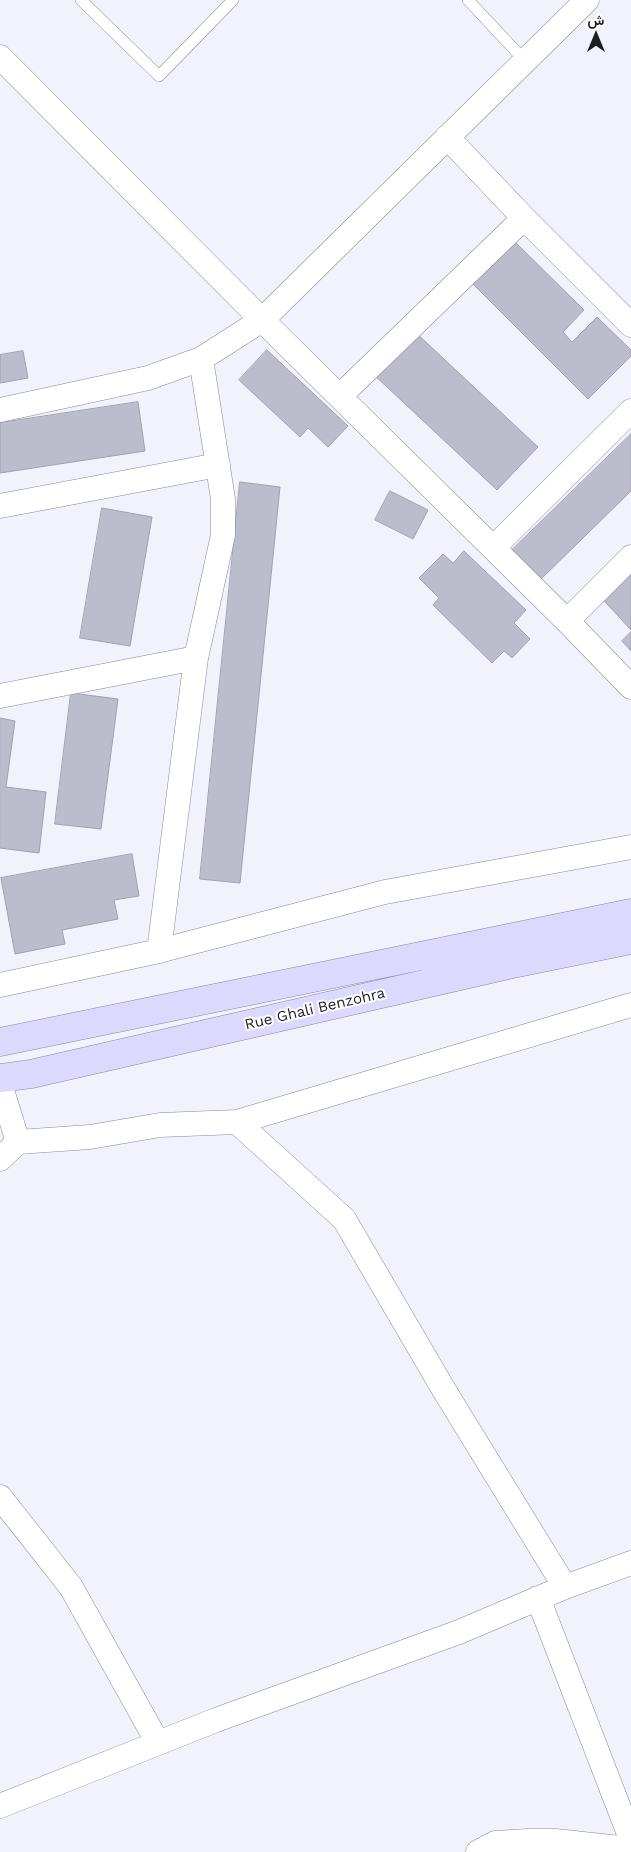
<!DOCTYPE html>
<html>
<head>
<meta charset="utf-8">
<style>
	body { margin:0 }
	#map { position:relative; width:631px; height:1852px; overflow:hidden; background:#f2f2fc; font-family:"Work Sans",Vazirmatn,sans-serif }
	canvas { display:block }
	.north { position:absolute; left:571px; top:10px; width:50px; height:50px; -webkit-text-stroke:4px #fff; paint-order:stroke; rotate:0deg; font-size:14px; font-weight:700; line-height:20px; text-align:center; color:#1d1d23 }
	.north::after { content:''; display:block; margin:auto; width:18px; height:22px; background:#1d1d23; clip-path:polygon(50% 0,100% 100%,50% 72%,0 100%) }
</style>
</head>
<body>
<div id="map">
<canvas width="631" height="1852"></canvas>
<div class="north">ش</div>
</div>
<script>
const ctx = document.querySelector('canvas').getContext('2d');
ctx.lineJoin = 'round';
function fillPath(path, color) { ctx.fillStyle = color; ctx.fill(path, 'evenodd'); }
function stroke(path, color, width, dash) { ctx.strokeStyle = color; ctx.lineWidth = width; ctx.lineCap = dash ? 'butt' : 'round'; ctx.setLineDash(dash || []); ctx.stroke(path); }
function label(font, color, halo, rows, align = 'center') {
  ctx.font = font + ' "Work Sans",sans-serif'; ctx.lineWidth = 4; ctx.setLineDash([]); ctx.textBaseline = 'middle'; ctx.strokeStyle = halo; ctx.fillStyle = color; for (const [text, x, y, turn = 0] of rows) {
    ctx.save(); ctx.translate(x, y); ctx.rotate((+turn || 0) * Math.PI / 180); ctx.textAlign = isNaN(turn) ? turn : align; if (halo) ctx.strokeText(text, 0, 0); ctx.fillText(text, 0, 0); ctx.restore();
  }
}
const building = new Path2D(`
	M 508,235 L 584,310 L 563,332 L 572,342 L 597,317 L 631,350 L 631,356 L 588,399 L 466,277 Z
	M 413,330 L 538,447 L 497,490 L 372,373 Z
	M 267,350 L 348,426 L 328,447 L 308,428 L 300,437 L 239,380 Z
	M 23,351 L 28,378 L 0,383 L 0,355 Z
	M 138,402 L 145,451 L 0,473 L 0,423 Z
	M 631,434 L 631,491 L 538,582 L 509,553 Z
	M 240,482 L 280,487 L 240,883 L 200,879 Z
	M 390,491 L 428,510 L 413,539 L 375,520 Z
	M 102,508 L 152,517 L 130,646 L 80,638 Z
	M 464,551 L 526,610 L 514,623 L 530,639 L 512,658 L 504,651 L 492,663 L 433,605 L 439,598 L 419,578 L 443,554 L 453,563 Z
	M 631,562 L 631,630 L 597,593 Z
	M 631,632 L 631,651 L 622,641 Z
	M 71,693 L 118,699 L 101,829 L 55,824 Z
	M 0,718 L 15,721 L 6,787 L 46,792 L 39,853 L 0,848 Z
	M 132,854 L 139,896 L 114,900 L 118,919 L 62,930 L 65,944 L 15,954 L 1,878 Z`);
fillPath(building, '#bbbccc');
stroke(building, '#a0a0b0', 1);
const lane = new Path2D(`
	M 81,0 L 159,76 L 233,0
	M 468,0 L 525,61`);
const street = new Path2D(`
	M 0,57 L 262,320 L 567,621 L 631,687
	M 447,137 L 524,218 L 631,325
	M 340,396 L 524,218
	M 0,410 L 148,378 L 201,359 L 262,320 L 587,0
	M 0,506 L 218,465
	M 493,548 L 631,411
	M 567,621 L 631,557
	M 0,696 L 196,658
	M 159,951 L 196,658 L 223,535 L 223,499 L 201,359
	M 0,985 L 159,951 L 385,892 L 631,847
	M 0,1084 L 18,1142 L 90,1137 L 160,1125 L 237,1122 L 344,1219 L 444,1390 L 565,1587
	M 237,1122 L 631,1005
	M 0,1159 L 18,1142
	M 0,1497 L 71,1587 L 158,1743
	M 538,1598 L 631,1839
	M 0,1806 L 216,1720 L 459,1632 L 565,1587 L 631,1563
	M 478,1852 L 495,1843 L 528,1841 L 555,1841 L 631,1849`);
const secondary = new Path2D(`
	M 0,1042 L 631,913
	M 0,1078 L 31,1074 L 512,964 L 631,940`);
stroke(lane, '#888998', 12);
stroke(street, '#888998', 25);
stroke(secondary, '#888998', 29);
stroke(lane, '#fff', 11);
stroke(street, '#fff', 24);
stroke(secondary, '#dbd9fd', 28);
label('15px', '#1d1d23', '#fff', [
	["Rue Ghali Benzohra",315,1009,-13]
]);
</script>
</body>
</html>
